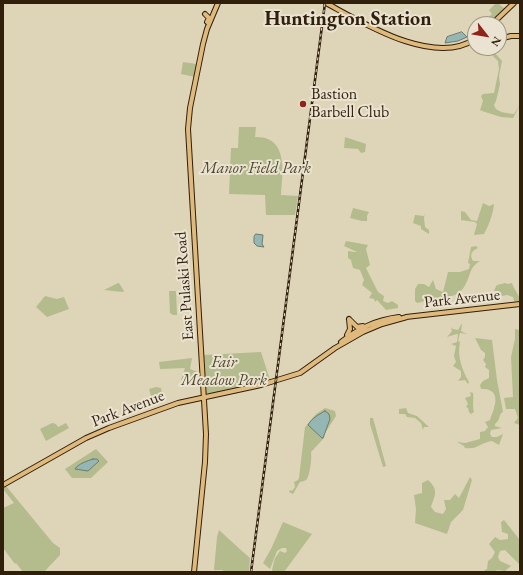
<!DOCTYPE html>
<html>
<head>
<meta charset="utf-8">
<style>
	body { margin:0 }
	#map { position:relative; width:523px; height:575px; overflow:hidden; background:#ded4b8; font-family:"EB Garamond",serif }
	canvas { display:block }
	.frame { position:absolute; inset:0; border:4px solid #301f0b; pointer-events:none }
	.north { position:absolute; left:467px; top:16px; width:40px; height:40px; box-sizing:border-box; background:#eae3d1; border:1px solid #a09582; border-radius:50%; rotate:121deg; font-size:11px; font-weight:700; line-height:16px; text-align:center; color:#301f0b }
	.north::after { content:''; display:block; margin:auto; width:14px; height:18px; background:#8f2418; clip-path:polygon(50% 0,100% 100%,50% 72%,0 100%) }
</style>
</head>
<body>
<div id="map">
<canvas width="523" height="575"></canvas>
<div class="frame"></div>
<div class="north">N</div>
</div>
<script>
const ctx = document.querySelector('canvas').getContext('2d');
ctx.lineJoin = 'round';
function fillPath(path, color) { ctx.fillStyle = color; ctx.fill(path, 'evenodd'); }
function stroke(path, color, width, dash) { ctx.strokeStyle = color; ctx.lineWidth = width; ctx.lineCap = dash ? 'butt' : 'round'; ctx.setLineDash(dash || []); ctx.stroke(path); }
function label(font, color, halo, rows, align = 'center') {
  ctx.font = font + ' "EB Garamond",serif'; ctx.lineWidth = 4; ctx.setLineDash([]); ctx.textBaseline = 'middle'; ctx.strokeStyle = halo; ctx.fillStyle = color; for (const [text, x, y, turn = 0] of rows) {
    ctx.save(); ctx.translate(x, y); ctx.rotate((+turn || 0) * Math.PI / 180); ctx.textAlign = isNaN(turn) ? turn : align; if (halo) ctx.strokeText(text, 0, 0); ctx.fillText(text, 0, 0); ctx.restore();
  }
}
fillPath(new Path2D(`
	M 496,3 L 498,3 L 505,9 L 487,24 L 484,21 L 492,14 L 489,10 Z
	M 494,52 L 502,61 L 499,76 L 500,84 L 496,101 L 494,105 C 496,113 507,113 514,114 L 520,105 L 513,118 L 501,117 L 482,111 L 480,110 L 483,101 L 481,96 L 483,94 L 494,93 L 499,69 L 498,61 L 492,55 Z
	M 183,62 L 197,64 L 195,77 L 181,74 Z
	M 239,127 L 256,127 L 255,137 C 258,137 262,137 265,138 C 288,144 282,178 281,195 L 298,196 L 295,215 L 266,215 L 265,195 L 229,194 L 231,148 L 238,148 Z
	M 345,137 L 366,144 L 365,152 L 361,153 L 358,149 L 344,148 Z
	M 483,203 L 489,206 L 494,204 C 493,214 489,225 484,234 L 474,235 L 477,224 L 475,222 L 461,220 L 461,211 L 465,212 L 471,220 L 477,221 Z
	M 353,208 L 369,212 L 367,216 L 367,221 L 362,221 L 350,218 Z
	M 425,213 L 424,218 L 425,227 L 429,230 L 429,234 L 421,229 L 421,226 L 413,223 L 415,215 L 424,216 Z
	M 346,241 L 368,245 L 366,249 L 370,265 L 366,268 L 378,292 L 384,296 L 383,301 L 388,303 L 392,301 L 398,305 L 398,308 L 386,310 L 377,300 L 375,302 L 374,299 L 369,298 L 372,293 L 362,285 L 364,280 L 360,270 L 353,268 L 351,260 L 348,258 L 348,251 L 354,252 L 357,252 L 344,246 Z
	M 476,246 L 478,248 C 472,251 469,254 473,261 L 480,261 C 468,268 471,277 464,287 C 457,298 446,297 435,298 C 430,298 424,302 417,303 L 415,301 L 415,289 L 418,284 L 424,284 L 429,287 L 433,280 L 436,289 L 443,292 L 448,272 L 460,272 L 469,269 L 470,264 L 468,263 L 471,247 Z
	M 118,283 L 119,283 L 124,291 L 123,292 L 104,290 Z
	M 505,283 L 508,284 L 512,283 C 514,290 520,295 520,302 L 514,301 L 513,297 L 507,295 L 502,296 L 494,290 L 497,285 Z
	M 169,291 L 176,291 L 177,315 L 173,315 L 170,313 Z
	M 45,296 L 57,299 L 64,297 L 69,309 L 47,317 L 36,307 Z
	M 462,323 L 461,331 L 467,334 L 460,333 L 458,341 L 460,342 C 457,356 462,370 469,382 L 468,384 L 465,380 L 458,381 L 461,377 L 461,371 L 453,366 L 456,362 L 454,356 L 456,346 L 451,344 L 457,342 L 458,335 L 457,334 L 447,337 L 452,331 L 451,327 L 453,329 L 458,330 Z
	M 515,329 L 520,330 L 520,425 L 514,423 L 518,418 L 515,409 L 506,409 L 504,398 L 513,397 L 511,357 L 515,339 Z
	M 475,338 L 492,340 L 497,380 L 503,412 L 501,413 L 498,421 L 495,424 L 495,426 L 502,428 L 491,430 L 490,434 L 492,437 L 497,437 L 503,434 L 499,445 L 492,441 C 479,443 478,450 465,448 L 464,446 L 457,442 L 465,443 L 480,439 L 480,432 L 485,431 L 488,427 L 485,422 L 490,420 C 491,415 493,413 494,408 C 498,396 494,388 481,389 L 480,385 L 483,381 L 489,378 L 489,370 L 485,367 L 486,364 L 483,360 L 485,357 L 485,353 L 481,350 Z
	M 261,352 L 270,380 C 262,384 215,394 206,393 L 204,355 Z
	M 192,358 L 190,369 L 198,372 L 199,376 L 190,378 L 192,385 L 181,380 L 185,368 L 160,369 L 159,362 Z
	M 156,387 L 161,388 L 162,393 L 152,399 L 149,389 Z
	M 470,392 L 473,393 C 474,400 472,405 474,412 L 471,414 L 469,412 L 468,408 L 466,407 L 468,404 L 465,398 L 471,396 Z
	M 325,408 L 335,411 L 336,416 L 325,433 L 324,438 L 311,452 C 312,457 310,477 306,480 C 305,481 300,482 300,482 L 293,494 L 289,492 L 290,490 L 292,491 L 295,487 L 294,482 L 298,480 L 299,478 L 305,427 L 316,414 ZM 322,413 L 327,427 L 322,438 C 312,430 315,427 318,416 Z
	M 406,408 L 408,413 L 417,416 L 429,427 L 424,427 L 423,430 L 421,423 L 415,418 L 407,417 L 405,414 L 399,414 L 399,409 Z
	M 370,418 L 373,418 L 386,466 L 383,467 L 370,424 Z
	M 52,423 L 56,424 L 58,427 L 66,423 L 69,428 L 46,441 L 40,429 Z
	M 96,449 L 108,462 L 91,478 L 72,478 L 65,469 Z
	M 470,477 L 472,480 L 463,510 L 451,522 L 447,534 L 415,523 L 416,509 L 414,495 L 422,493 L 422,483 L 428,480 C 439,490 435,495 431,507 L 435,512 L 443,514 L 446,509 L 444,500 L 450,500 L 455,494 L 459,498 Z
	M 6,486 L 53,543 L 60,548 L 60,555 L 44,572 L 23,572 L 16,563 L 15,564 L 3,548 L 3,508 L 14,503 L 3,489 Z
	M 504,520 L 520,540 L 520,565 L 505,550 L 500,551 L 498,557 L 500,561 L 511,566 L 505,571 L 497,570 L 495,572 L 482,572 L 487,569 L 488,561 L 492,558 L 495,552 L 489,544 L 495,537 L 500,540 L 508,539 L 508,534 L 502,532 L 501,522 Z
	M 283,522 L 312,534 L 284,572 L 273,572 L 272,570 L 275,558 L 280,551 L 285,553 L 287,551 L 286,548 L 282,548 L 277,551 L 270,569 L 263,563 L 271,549 Z
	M 219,530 L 242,551 L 250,558 L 249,572 L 223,572 L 223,570 L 214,570 L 217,537 Z`), '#b4bc8d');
const water = new Path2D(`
	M 462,32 L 467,37 L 458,41 L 445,43 L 447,37 Z
	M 256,234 L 263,235 L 262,244 L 264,247 L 257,246 L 254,243 L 254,237 Z
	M 325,411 L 329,414 L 330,419 L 323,438 L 322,438 L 308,425 C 312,418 318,415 325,411 Z
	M 93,459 L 97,459 L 99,461 L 88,471 L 75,469 C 78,464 87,461 93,459 Z`);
fillPath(water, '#94b7b4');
stroke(water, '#6c7a70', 1);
const major = new Path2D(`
	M 326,3 C 363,23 434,67 475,39
	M 205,14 L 209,18 L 207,22
	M 492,24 L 514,3
	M 499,39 L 511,36 L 520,36
	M 406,317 L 520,304
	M 349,319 L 357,327 L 363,326
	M 347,335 L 350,329 L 349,319
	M 341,342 C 359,328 376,320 399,317
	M 3,485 L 86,438 L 109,428 L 178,403 L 261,385 L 300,373 L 335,348 L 363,332 L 382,324 L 407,317
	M 194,572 L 205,462 L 206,434 L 188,129 L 190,108 L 203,44 L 207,29 L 218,3`);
stroke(major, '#301f0b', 6);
stroke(major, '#dfba7c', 4);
const rail = new Path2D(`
	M 251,572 L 325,3`);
stroke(rail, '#301f0b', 2.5);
stroke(rail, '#eae3d1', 1, [3]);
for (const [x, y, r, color] of [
	[303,104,4,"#8f2418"]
]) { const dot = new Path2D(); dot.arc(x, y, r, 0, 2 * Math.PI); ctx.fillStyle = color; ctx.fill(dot); stroke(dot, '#eae3d1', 1.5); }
label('16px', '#301f0b', '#eae3d1', [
	["Bastion",311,95],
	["Barbell Club",311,113]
], 'left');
label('italic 16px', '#51462c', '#eae3d1', [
	["Manor Field Park",256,169],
	["Fair",224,363],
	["Meadow Park",224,381]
]);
label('16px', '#301f0b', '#eae3d1', [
	["East Pulaski Road",185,286,-94],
	["Park Avenue",462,299,-6],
	["Park Avenue",128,409,-21]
]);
label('bold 20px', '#301f0b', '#eae3d1', [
	["Huntington Station",348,20]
]);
</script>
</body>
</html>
